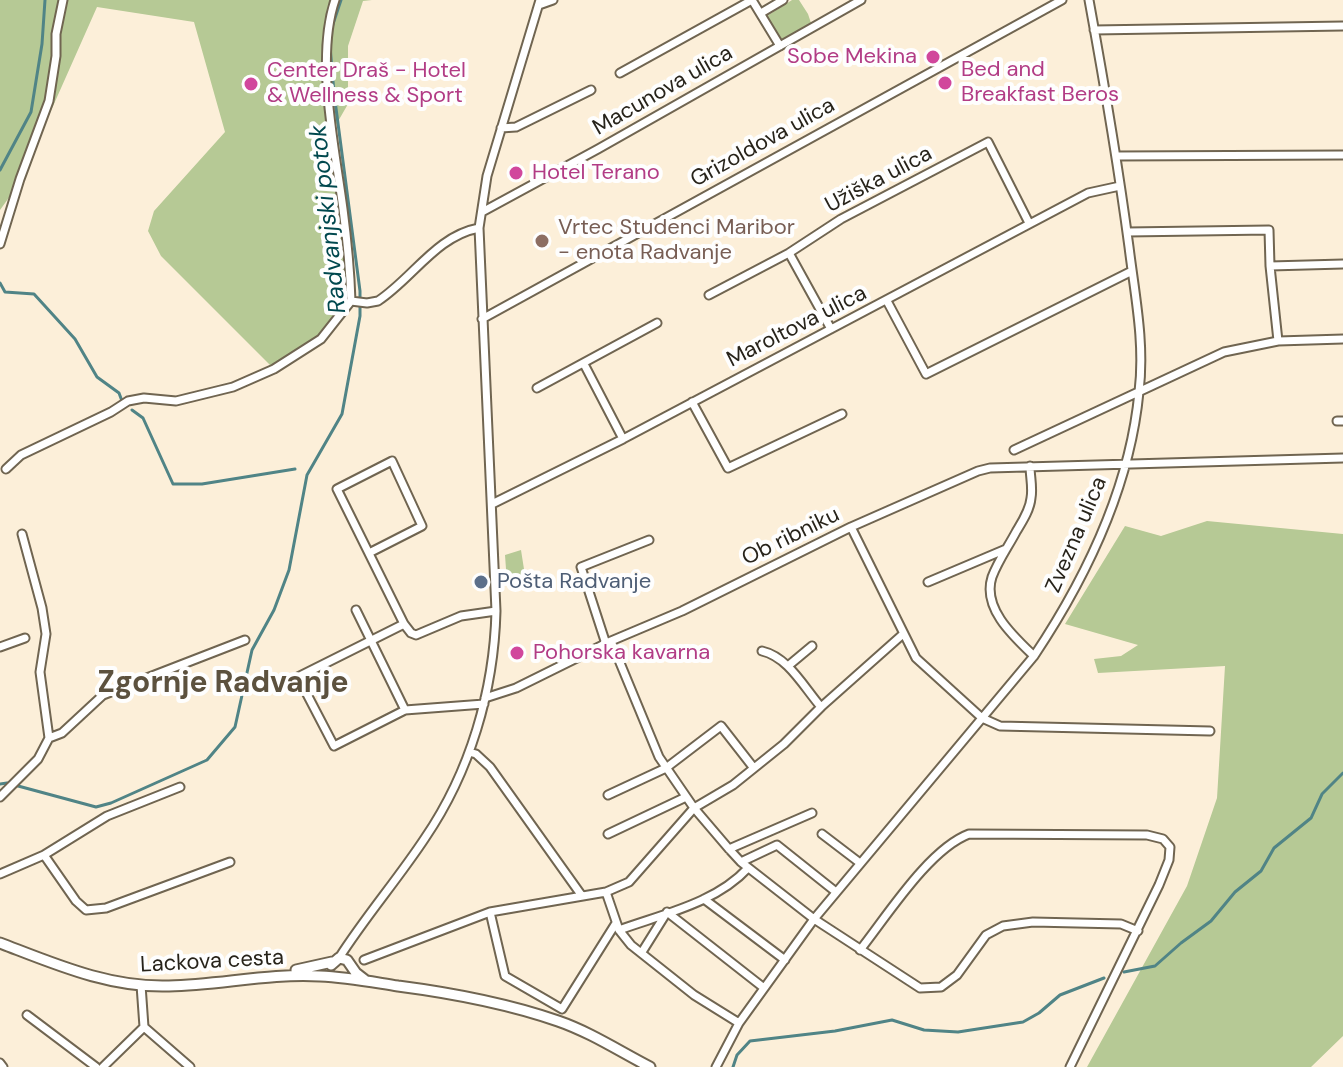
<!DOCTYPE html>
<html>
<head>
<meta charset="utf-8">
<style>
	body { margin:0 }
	canvas { display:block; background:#fcefd9 }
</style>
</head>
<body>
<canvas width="1343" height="1067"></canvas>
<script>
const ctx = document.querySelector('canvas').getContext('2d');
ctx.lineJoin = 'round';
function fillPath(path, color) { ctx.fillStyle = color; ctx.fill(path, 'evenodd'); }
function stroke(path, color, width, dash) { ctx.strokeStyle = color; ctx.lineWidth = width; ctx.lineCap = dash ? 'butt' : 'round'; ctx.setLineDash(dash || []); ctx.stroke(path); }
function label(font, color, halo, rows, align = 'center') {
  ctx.font = font + ' "DM Sans",sans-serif'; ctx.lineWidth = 8; ctx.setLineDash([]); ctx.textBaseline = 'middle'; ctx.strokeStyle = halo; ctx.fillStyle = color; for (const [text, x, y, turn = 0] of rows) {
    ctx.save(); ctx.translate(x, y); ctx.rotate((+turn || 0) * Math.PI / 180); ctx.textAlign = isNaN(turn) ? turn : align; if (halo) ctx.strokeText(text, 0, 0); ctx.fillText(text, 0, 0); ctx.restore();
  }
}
fillPath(new Path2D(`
	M 0,0 L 372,0 L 363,1 L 348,46 L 348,104 L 329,137 L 351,301 L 321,339 L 274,369 L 161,256 L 148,231 L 154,211 L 225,132 L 194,22 L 97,7 L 18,185 L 0,210 Z
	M 792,0 L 799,0 L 808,14 L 812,26 L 784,43 L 767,16 Z
	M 1207,521 L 1343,534 L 1343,1036 L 1311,1067 L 1087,1067 L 1187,886 L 1217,798 L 1225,666 L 1098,673 L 1094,659 L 1121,656 L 1138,645 L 1065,624 L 1125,526 L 1161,536 Z
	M 521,550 L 526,582 L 507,583 L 505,555 Z`), '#b6c995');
stroke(new Path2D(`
	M 332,27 L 341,0
	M 0,170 L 31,112 L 42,44 L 45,0
	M 0,283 L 5,292 L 34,294 L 75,339 L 97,377 L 119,393 L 122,401
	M 132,410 L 143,418 L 173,484 L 202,484 L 295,469
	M 0,784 L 7,783 L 96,807 L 111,803 L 207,760 L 235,727 L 252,650 L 274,610 L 289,570 L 307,475 L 342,414 L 360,316 L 360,291 L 334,93 L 330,46
	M 1124,972 L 1155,966 L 1181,943 L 1211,921 L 1235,892 L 1261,871 L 1274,848 L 1311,818 L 1322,794 L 1343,773
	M 733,1067 L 737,1055 L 750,1041 L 835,1031 L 892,1020 L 924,1030 L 958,1032 L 1023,1022 L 1039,1013 L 1060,995 L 1104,978`), '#508486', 3);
const minor = new Path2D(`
	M 335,0 C 315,59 335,147 343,209 C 347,239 350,270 351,301 L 367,303 L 378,301 C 413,278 436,236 479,228
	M 752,0 L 780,46
	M 539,5 L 553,0
	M 761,13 L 783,0
	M 1094,30 L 1343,26
	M 620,73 L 752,0
	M 501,128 L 516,127 L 591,90
	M 1117,156 L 1343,155
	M 482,212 L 598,149 L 861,0
	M 1127,232 L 1269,230 L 1270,266 L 1278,341
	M 0,244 L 20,179 L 49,101 L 56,56 L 56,34 L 63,0
	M 789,253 L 831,329
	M 1270,266 L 1343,264
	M 709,295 L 789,253 L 841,219 L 988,142 L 1029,223
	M 887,301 L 926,374 L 1132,271
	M 482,319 L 1062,0
	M 584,364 L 623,439
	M 537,388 L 657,323
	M 692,402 L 728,468 L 842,414
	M 1337,421 L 1343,421
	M 1014,450 L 1224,352 L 1278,341 L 1343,339
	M 1030,466 C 1030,476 1033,488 1031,498 C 1030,510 1022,522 1016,532 C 1008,547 998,561 992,577 C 982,608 1013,636 1034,656
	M 6,469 L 21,455 L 111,412 L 128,401 L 144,398 L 176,401 L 233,387 L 274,369 L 321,339 L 351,301
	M 492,504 L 623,439 L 1088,193 L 1120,186
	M 851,527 L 916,658 L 982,718 L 1000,726 L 1210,731
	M 369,553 L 422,526 L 392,461 L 337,489 L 404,624 L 411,633 L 416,635 L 461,616 L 496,611
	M 928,582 L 1006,549
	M 356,610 L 405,710
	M 404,624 L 298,677 L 334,746 L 405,710 L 484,704
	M 611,641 L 659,757 L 694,808 L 729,849 L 741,862 L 814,919 L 920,988 L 941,987 L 957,975 L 986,935 L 1003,926 L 1033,922 L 1121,924 L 1138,931
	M 606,644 L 581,567 L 649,540
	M 0,647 L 25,638
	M 762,651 C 788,657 803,686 821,707
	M 788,666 L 812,646
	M 485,698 L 516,688 L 611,641 L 682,611 L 851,527 L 978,471 L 990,468 L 1343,458
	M 49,738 L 62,733 L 103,695 L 245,640
	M 469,752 L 476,754 L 490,767 L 582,896
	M 608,795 L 666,768 L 721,726 L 753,767
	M 0,797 L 38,759 L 49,738 L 40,672 L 46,634 L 42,608 L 22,534
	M 608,834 L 686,797
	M 822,834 L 860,863
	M 729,849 L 812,813
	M 44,855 L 76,901 L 86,910 L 106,908 L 230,862
	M 741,862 L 777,845 L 836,892
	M 0,874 L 44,855 L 107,816 L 180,787
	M 606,892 L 619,930 L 631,945 L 694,995 L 739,1023
	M 704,899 L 785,960
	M 490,912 L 505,976 L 562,1009 L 616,923
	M 619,930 C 663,914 716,903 748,868
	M 860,950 C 887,916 929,849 969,834 L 1147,835 L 1163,839 L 1170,847 L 1169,860 L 1159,885 L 1070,1067
	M 642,952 L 667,912 L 764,988
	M 339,958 C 365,917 398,879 425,838 C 470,772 494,691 496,611 L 479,228 L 487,176 L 540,0
	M 364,960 L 490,912 L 606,892 L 629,882 L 694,808 L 733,785 L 784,744 L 821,707 L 902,635
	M 141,985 L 144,1027 L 190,1067
	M 27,1015 L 96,1067
	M 0,1063 L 3,1067
	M 103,1067 L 144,1027
	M 716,1067 L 739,1023 L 814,919 L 1034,656 C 1086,578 1130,487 1139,392 C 1145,343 1135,296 1129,247 C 1118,164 1104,82 1089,0`);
const tertiary = new Path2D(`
	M 0,943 C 55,964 109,988 169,986 C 220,985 269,973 320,976 C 347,977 372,982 398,986 C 452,993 506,1003 558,1021 C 590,1032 619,1051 650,1067
	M 331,965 L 339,958 L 347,960 L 356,973 L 365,980
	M 296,970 L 332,962`);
stroke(minor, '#706551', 11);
stroke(tertiary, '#706551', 13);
stroke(minor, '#fff', 7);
stroke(tertiary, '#fff', 9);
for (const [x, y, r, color] of [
	[933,57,8,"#d1479c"],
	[945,83,8,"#d1479c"],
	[251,84,8,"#d1479c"],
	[516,173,8,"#d1479c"],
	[542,241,8,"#8d6e63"],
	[481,582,8,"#5c6f8a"],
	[517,653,8,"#d1479c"]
]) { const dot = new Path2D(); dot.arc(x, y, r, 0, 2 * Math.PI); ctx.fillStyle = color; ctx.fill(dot); stroke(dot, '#fefefe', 3); }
label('22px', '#b23c85', '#fefefe', [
	["Sobe Mekina",917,57,"right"],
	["Bed and",961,70],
	["Breakfast Beros",961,95],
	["Center Draš - Hotel",267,71],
	["& Wellness & Sport",267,96],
	["Hotel Terano",532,173],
	["Pohorska kavarna",533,653]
], 'left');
label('22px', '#27231a', '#fefefe', [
	["Macunova ulica",663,91,-30],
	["Grizoldova ulica",763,143,-29],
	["Užiška ulica",879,180,-28],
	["Maroltova ulica",797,327,-27],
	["Zvezna ulica",1077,535,-67],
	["Ob ribniku",791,537,-26],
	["Lackova cesta",212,962,-3]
]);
label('22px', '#785e54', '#fefefe', [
	["Vrtec Studenci Maribor",558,228],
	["- enota Radvanje",558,253]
], 'left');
label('22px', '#4e5e75', '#fefefe', [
	["Pošta Radvanje",497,582]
], 'left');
label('italic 24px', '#00484e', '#fefefe', [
	["Radvanjski potok",329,219,-96]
]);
label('bold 30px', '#5c513e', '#fefefe', [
	["Zgornje Radvanje",223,684]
]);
</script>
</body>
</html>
